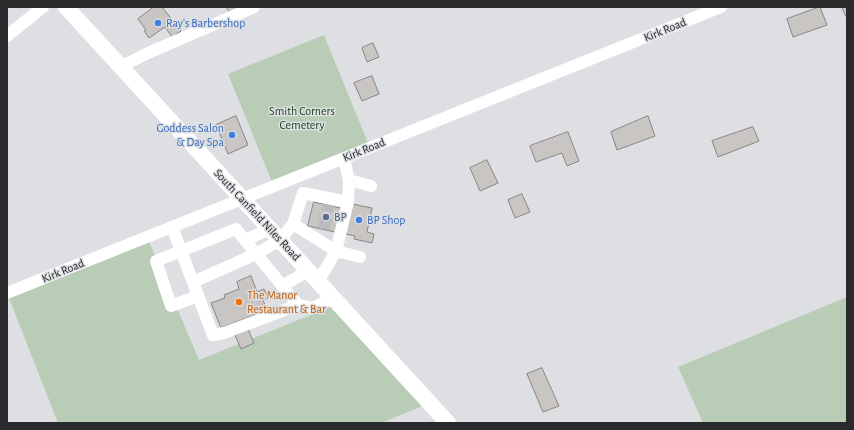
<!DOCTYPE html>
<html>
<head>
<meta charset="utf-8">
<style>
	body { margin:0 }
	#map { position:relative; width:854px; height:430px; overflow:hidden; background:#dddfe3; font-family:"Alegreya Sans",sans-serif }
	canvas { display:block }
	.frame { position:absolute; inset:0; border:8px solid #292a2b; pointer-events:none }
</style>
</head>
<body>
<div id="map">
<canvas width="854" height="430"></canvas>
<div class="frame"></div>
</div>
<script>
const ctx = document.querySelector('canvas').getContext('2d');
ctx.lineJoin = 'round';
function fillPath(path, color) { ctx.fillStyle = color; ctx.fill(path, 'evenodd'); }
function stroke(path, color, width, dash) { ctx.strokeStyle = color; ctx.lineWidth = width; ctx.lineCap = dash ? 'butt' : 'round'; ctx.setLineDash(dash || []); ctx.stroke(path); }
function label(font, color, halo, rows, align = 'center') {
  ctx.font = font + ' "Alegreya Sans",sans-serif'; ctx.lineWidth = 3; ctx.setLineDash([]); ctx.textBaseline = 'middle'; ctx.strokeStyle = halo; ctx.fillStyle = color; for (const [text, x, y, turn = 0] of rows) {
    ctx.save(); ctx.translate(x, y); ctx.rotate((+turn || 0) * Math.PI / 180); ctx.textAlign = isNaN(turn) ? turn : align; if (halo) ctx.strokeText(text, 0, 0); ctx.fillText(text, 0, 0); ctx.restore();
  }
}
fillPath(new Path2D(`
	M 324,35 L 370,148 L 274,187 L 228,74 Z
	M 147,237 L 199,360 L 338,304 L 430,403 L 381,423 L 58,423 L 7,293 Z
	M 847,297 L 847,423 L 703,423 L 678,367 Z`), '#b8ccb6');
const building = new Path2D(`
	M 154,7 L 162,7 L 181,31 L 172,37 L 165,27 L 149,38 L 144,31 L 146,30 L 138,19 Z
	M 226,7 L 238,7 L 231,13 Z
	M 820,7 L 827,25 L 793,37 L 787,19 Z
	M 842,7 L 847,7 L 847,16 L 846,16 Z
	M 373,43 L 379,57 L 367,62 L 362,48 Z
	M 372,76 L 379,94 L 362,101 L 354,83 Z
	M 236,116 L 248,145 L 228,154 L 216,125 Z
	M 648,116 L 655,136 L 617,150 L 611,132 Z
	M 753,127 L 759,141 L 718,157 L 712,141 Z
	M 568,132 L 579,161 L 567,166 L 562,153 L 536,162 L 530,146 Z
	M 487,160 L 498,183 L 480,191 L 470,168 Z
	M 522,194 L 530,212 L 515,218 L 508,200 Z
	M 314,202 L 344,209 L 339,233 L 308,226 Z
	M 352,204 L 372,208 L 367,232 L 374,234 L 372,243 L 354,239 L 355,236 L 346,234 Z
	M 251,276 L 257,292 L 264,289 L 268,298 L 263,300 L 267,310 L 221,328 L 211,303 L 225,298 L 224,295 L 239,289 L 237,282 Z
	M 248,329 L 254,343 L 241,349 L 235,335 Z
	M 542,368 L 559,406 L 543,412 L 527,374 Z`);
fillPath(building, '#c8c5c2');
stroke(building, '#888582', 1);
stroke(new Path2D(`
	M 324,229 L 328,205`), '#b9bbbe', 12, [12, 6]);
stroke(new Path2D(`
	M 7,36 L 43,7
	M 120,67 L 148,53 L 254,7
	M 344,159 L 349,180 L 348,202
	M 349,180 L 371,186
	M 293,224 L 303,193 L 348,202 L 336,251 L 360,257
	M 172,227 C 186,263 199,299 213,335 L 224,333 L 298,305 L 236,229 L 156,261 L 171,306 L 198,296
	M 245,240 L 270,229
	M 193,282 L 256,254 L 280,240 L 293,224 L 336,251 L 318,282
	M 282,286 L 308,271
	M 7,293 L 721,7
	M 298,305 L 313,308 L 331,298`), '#fff', 12);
stroke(new Path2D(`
	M 66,7 L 448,423`), '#fff', 16);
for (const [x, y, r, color] of [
	[158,23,4,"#3f7fe0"],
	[232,135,4,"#3f7fe0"],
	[326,217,4,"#5c6f8a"],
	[359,220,4,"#3f7fe0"],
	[239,302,4,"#e8710a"]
]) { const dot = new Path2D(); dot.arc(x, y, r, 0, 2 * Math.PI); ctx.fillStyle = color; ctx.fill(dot); stroke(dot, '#dddfe3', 1.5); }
label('12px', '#366cbe', '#dddfe3', [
	["Ray's Barbershop",166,23],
	["Goddess Salon",224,128,"right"],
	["& Day Spa",224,142,"right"],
	["BP Shop",367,220]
], 'left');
label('12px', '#292a2b', '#dddfe3', [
	["Kirk Road",665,30,-22],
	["Kirk Road",364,150,-22],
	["South Canfield Niles Road",257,215,47],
	["Kirk Road",63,271,-22]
]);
label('12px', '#184617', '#dddfe3', [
	["Smith Corners",302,111],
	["Cemetery",302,125]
]);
label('12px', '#4e5e75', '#dddfe3', [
	["BP",334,217]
], 'left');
label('12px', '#c56008', '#dddfe3', [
	["The Manor",247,295],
	["Restaurant & Bar",247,309]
], 'left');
</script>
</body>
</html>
